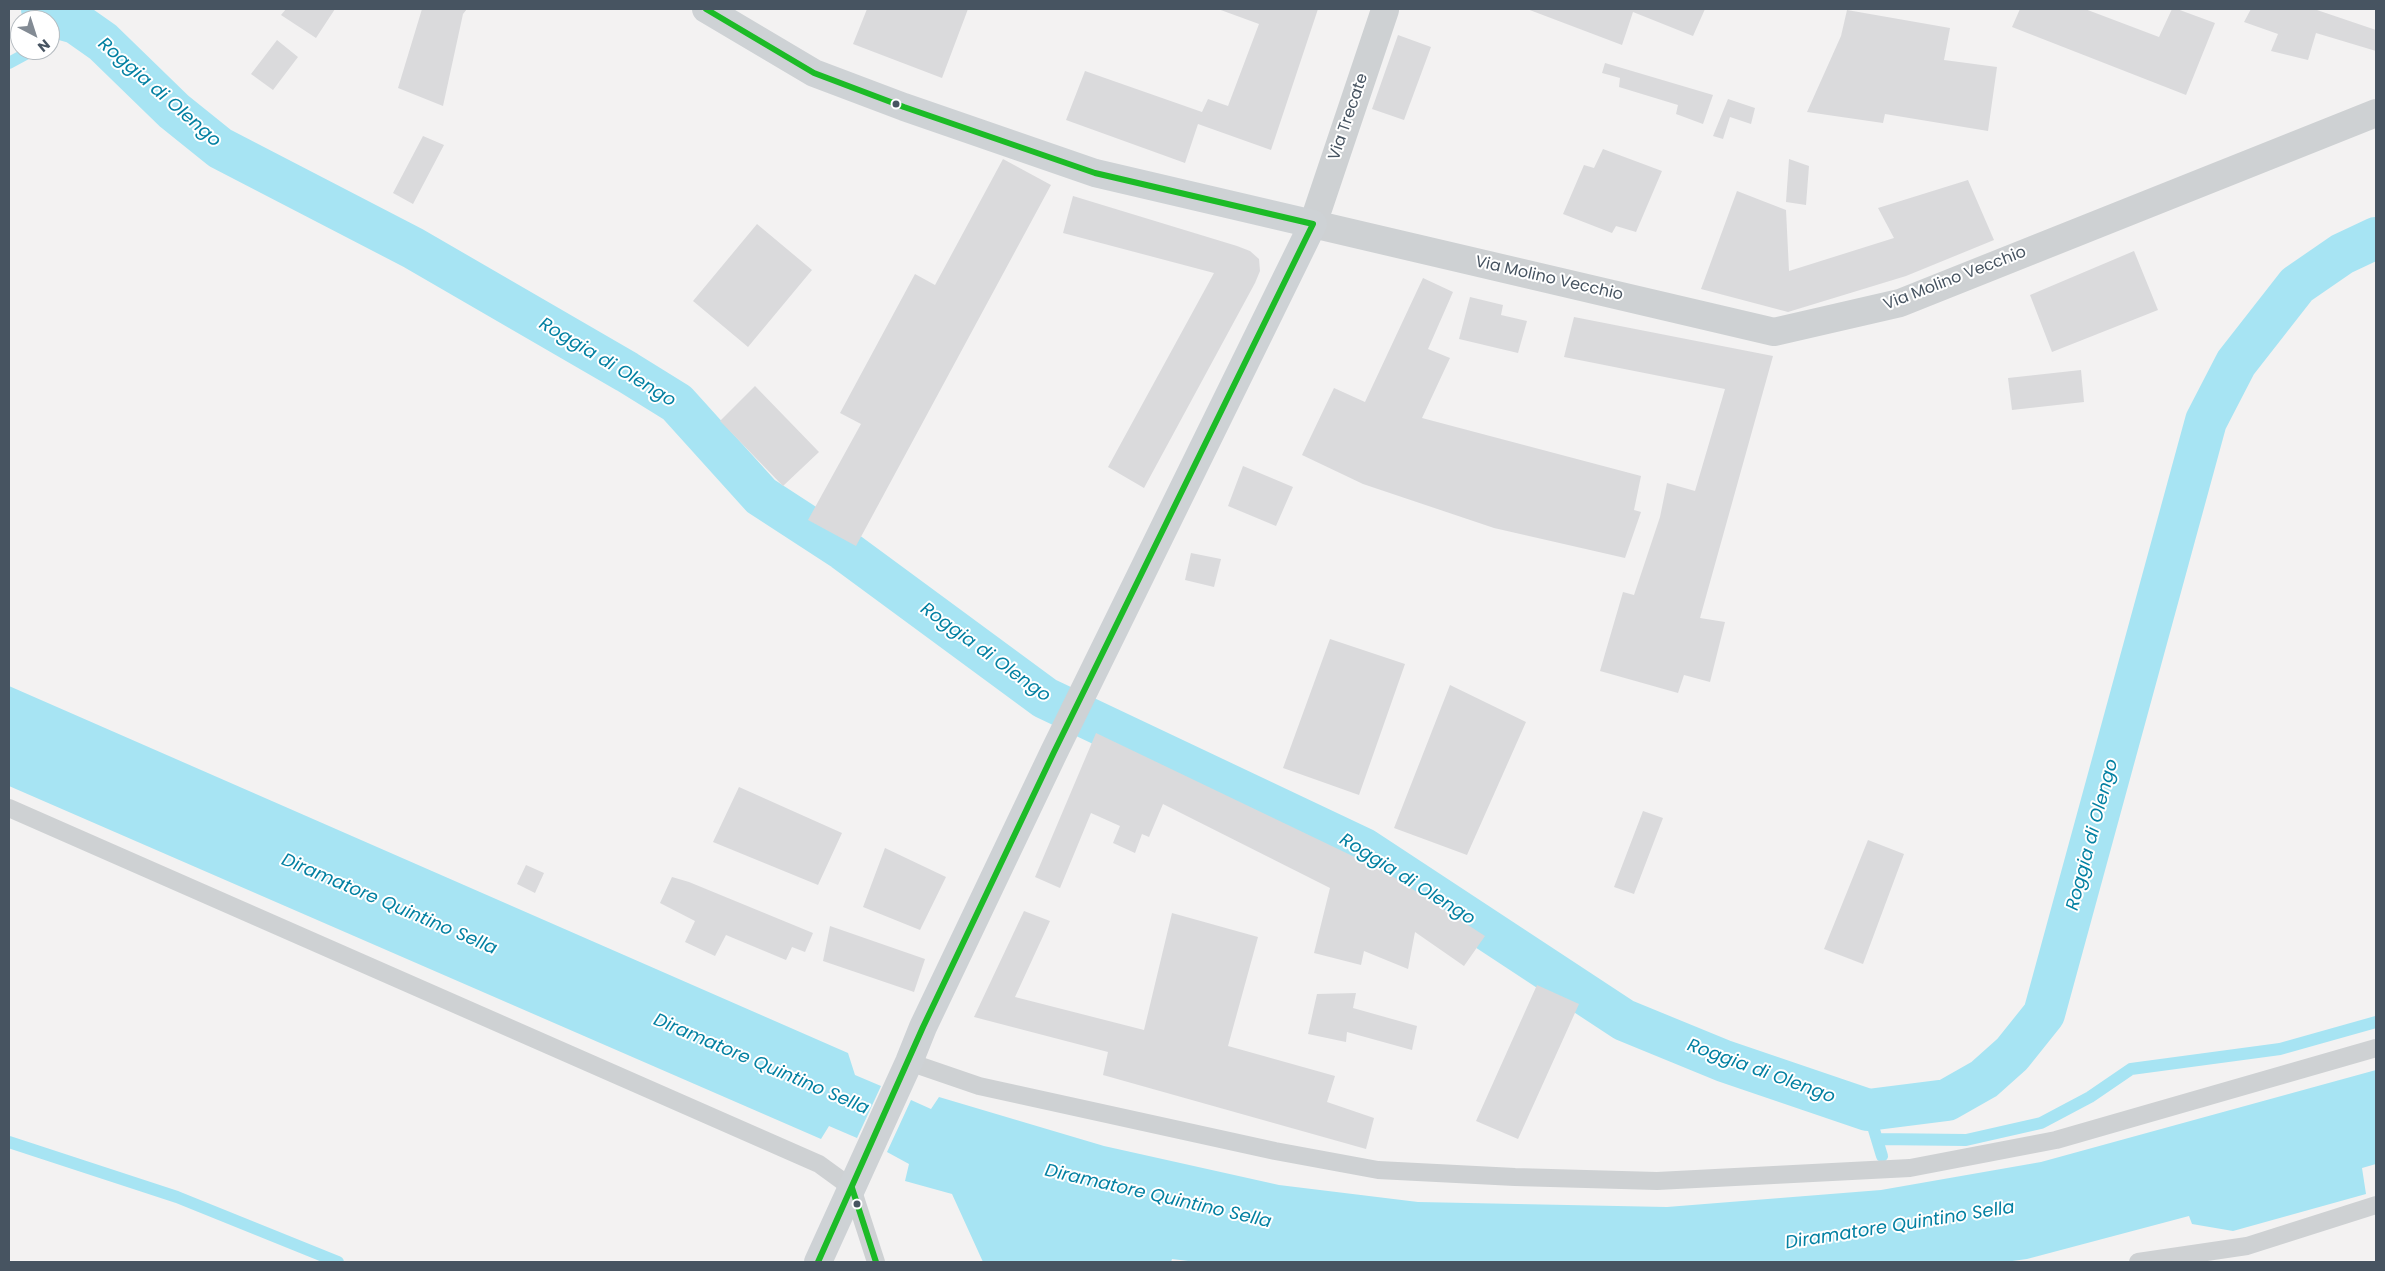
<!DOCTYPE html>
<html>
<head>
<meta charset="utf-8">
<style>
	body { margin:0 }
	#map { position:relative; width:2385px; height:1271px; overflow:hidden; background:#f3f2f2; font-family:Poppins,sans-serif }
	canvas { display:block }
	.frame { position:absolute; inset:0; border:10px solid #475461; pointer-events:none }
	.north { position:absolute; left:10px; top:10px; width:50px; height:50px; box-sizing:border-box; background:#fff; border:1px solid #b5bbc0; border-radius:50%; rotate:140deg; font-size:14px; font-weight:700; line-height:20px; text-align:center; color:#475461 }
	.north::after { content:''; display:block; margin:auto; width:18px; height:22px; background:#838b94; clip-path:polygon(50% 0,100% 100%,50% 72%,0 100%) }
</style>
</head>
<body>
<div id="map">
<canvas width="2385" height="1271"></canvas>
<div class="frame"></div>
<div class="north">N</div>
</div>
<script>
const ctx = document.querySelector('canvas').getContext('2d');
ctx.lineJoin = 'round';
function fillPath(path, color) { ctx.fillStyle = color; ctx.fill(path, 'evenodd'); }
function stroke(path, color, width, dash) { ctx.strokeStyle = color; ctx.lineWidth = width; ctx.lineCap = dash ? 'butt' : 'round'; ctx.setLineDash(dash || []); ctx.stroke(path); }
function label(font, color, halo, rows, align = 'center') {
  ctx.font = font + ' Poppins,sans-serif'; ctx.lineWidth = 4; ctx.setLineDash([]); ctx.textBaseline = 'middle'; ctx.strokeStyle = halo; ctx.fillStyle = color; for (const [text, x, y, turn = 0] of rows) {
    ctx.save(); ctx.translate(x, y); ctx.rotate((+turn || 0) * Math.PI / 180); ctx.textAlign = isNaN(turn) ? turn : align; if (halo) ctx.strokeText(text, 0, 0); ctx.fillText(text, 0, 0); ctx.restore();
  }
}
fillPath(new Path2D(`
	M 9,686 L 848,1053 L 855,1075 L 881,1086 L 857,1138 L 829,1126 L 821,1139 L 9,786 Z
	M 2376,1070 L 2376,1164 L 2362,1168 L 2366,1194 L 2233,1231 L 2192,1224 L 2189,1216 L 2027,1259 L 2005,1262 L 1196,1262 L 1172,1259 L 1171,1262 L 983,1262 L 952,1194 L 905,1181 L 909,1164 L 887,1152 L 911,1100 L 931,1109 L 939,1097 L 1104,1146 L 1279,1185 L 1418,1202 L 1667,1207 L 1881,1190 L 2041,1162 Z`), '#a7e4f3');
stroke(new Path2D(`
	M 50,28 L 58,18
	M 9,63 L 33,50
	M 1868,1110 L 1882,1156
	M 1877,1139 L 1966,1140 L 2041,1123 L 2090,1097 L 2131,1069 L 2280,1049 L 2376,1022
	M 9,1142 L 177,1197 L 338,1262`), '#a7e4f3', 12);
stroke(new Path2D(`
	M 42,9 L 58,18 L 76,23 L 103,42 L 174,111 L 220,148 L 413,248 L 627,372 L 677,403 L 761,496 L 844,550 L 1045,698 L 1364,849 L 1624,1020 L 1724,1061 L 1868,1110 L 1947,1100 L 1984,1079 L 2012,1054 L 2044,1014 L 2206,421 L 2236,363 L 2297,285 L 2342,254 L 2376,238`), '#a7e4f3', 42);
fillPath(new Path2D(`
	M 286,9 L 335,9 L 316,38 L 281,15 Z
	M 422,9 L 467,9 L 463,14 L 443,106 L 398,88 Z
	M 867,9 L 968,9 L 942,78 L 853,44 Z
	M 1218,9 L 1318,9 L 1271,150 L 1198,124 L 1185,163 L 1066,120 L 1085,71 L 1202,112 L 1208,99 L 1228,106 L 1259,24 Z
	M 1527,9 L 1705,9 L 1693,36 L 1633,12 L 1622,45 Z
	M 2020,9 L 2085,9 L 2159,37 L 2172,9 L 2177,9 L 2215,23 L 2186,95 L 2012,27 Z
	M 2251,9 L 2314,9 L 2376,30 L 2376,51 L 2316,33 L 2308,60 L 2271,51 L 2278,34 L 2244,22 Z
	M 1847,10 L 1950,28 L 1944,60 L 1997,67 L 1988,131 L 1885,114 L 1883,123 L 1807,112 L 1841,36 Z
	M 1398,35 L 1431,47 L 1404,120 L 1372,109 Z
	M 277,40 L 298,57 L 273,90 L 251,74 Z
	M 1605,63 L 1713,95 L 1703,124 L 1676,114 L 1678,105 L 1619,87 L 1620,78 L 1602,73 Z
	M 1728,99 L 1755,108 L 1751,124 L 1730,117 L 1723,139 L 1713,136 Z
	M 423,136 L 444,145 L 413,204 L 393,193 Z
	M 1603,149 L 1662,171 L 1636,232 L 1616,226 L 1612,233 L 1563,214 L 1584,165 L 1594,168 Z
	M 1003,159 L 1051,185 L 856,546 L 808,520 L 861,424 L 840,413 L 915,274 L 935,285 Z
	M 1789,159 L 1809,166 L 1806,205 L 1786,202 Z
	M 1968,180 L 1994,240 L 1906,276 L 1788,312 L 1701,289 L 1737,191 L 1786,210 L 1789,271 L 1894,238 L 1878,208 Z
	M 1073,196 L 1237,246 L 1250,251 L 1259,259 L 1260,271 L 1255,283 L 1144,488 L 1108,467 L 1214,273 L 1063,233 Z
	M 757,224 L 812,270 L 748,347 L 693,301 Z
	M 2134,251 L 2158,310 L 2052,352 L 2030,295 Z
	M 1423,278 L 1453,292 L 1428,349 L 1450,358 L 1422,418 L 1641,476 L 1634,510 L 1641,512 L 1625,558 L 1494,528 L 1363,484 L 1302,455 L 1334,388 L 1365,402 Z
	M 1470,297 L 1503,305 L 1501,315 L 1527,321 L 1518,353 L 1459,339 Z
	M 1574,317 L 1773,356 L 1700,618 L 1725,622 L 1710,682 L 1684,675 L 1678,693 L 1600,671 L 1623,592 L 1634,595 L 1660,517 L 1667,483 L 1695,491 L 1725,389 L 1564,357 Z
	M 2081,370 L 2084,402 L 2012,410 L 2008,378 Z
	M 755,386 L 819,452 L 783,486 L 720,421 Z
	M 1243,466 L 1293,487 L 1276,526 L 1228,506 Z
	M 1191,553 L 1221,559 L 1214,587 L 1185,580 Z
	M 1330,639 L 1405,664 L 1359,795 L 1283,768 Z
	M 1450,685 L 1526,722 L 1467,855 L 1394,828 Z
	M 1096,733 L 1386,872 L 1485,936 L 1464,966 L 1415,932 L 1408,969 L 1364,951 L 1361,965 L 1314,953 L 1330,888 L 1163,804 L 1149,837 L 1142,834 L 1135,853 L 1113,843 L 1120,826 L 1091,813 L 1060,888 L 1035,877 Z
	M 739,787 L 842,833 L 818,885 L 713,842 Z
	M 1643,811 L 1663,818 L 1634,894 L 1614,887 Z
	M 1868,840 L 1904,854 L 1863,964 L 1824,949 Z
	M 885,848 L 946,877 L 920,930 L 863,907 Z
	M 526,865 L 544,873 L 535,893 L 517,884 Z
	M 672,877 L 689,882 L 813,933 L 805,952 L 792,947 L 786,960 L 726,935 L 715,956 L 685,942 L 695,921 L 660,903 Z
	M 1024,911 L 1050,921 L 1015,997 L 1144,1030 L 1172,913 L 1258,937 L 1228,1046 L 1335,1076 L 1327,1102 L 1374,1118 L 1366,1149 L 1103,1075 L 1108,1052 L 974,1017 Z
	M 830,926 L 925,959 L 914,992 L 823,961 Z
	M 1537,985 L 1579,1004 L 1518,1139 L 1476,1121 Z
	M 1356,993 L 1353,1008 L 1417,1026 L 1412,1050 L 1347,1032 L 1346,1042 L 1308,1034 L 1317,994 Z`), '#dadadc');
stroke(new Path2D(`
	M 9,808 L 819,1164 L 852,1188 L 876,1262
	M 909,1062 L 979,1086 L 1275,1151 L 1378,1170 L 1515,1177 L 1657,1181 L 1910,1168 L 2056,1140 L 2376,1048
	M 2138,1262 L 2247,1246 L 2376,1205`), '#ced1d3', 18);
stroke(new Path2D(`
	M 1385,10 L 1313,224 L 1774,332 L 1900,303 L 2376,113`), '#ced1d3', 28);
stroke(new Path2D(`
	M 706,9 L 814,73 L 904,107 L 1095,173 L 1313,224 L 1054,752 L 923,1027 L 909,1062 L 818,1262`), '#ced2d5', 28);
stroke(new Path2D(`
	M 706,9 L 814,73 L 904,107 L 1095,173 L 1313,224 L 1054,752 L 923,1027 L 818,1262
	M 852,1188 L 876,1262`), '#1cbb27', 6);
for (const [x, y, r, color] of [
	[896,104,4.5,"#475461"],
	[857,1204,4.5,"#475461"]
]) { const dot = new Path2D(); dot.arc(x, y, r, 0, 2 * Math.PI); ctx.fillStyle = color; ctx.fill(dot); stroke(dot, '#fff', 2); }
label('16px', '#475461', '#fff', [
	["Via Trecate",1349,117,-71],
	["Via Molino Vecchio",1549,279,13],
	["Via Molino Vecchio",1955,279,-21]
]);
label('italic 18px', '#0380a2', '#fff', [
	["Roggia di Olengo",159,93,41],
	["Roggia di Olengo",607,363,31],
	["Roggia di Olengo",985,653,36],
	["Roggia di Olengo",2093,835,-75],
	["Roggia di Olengo",1407,880,32],
	["Diramatore Quintino Sella",389,905,23],
	["Diramatore Quintino Sella",761,1065,23],
	["Roggia di Olengo",1761,1072,20],
	["Diramatore Quintino Sella",1158,1197,13],
	["Diramatore Quintino Sella",1900,1226,-9]
]);
</script>
</body>
</html>
